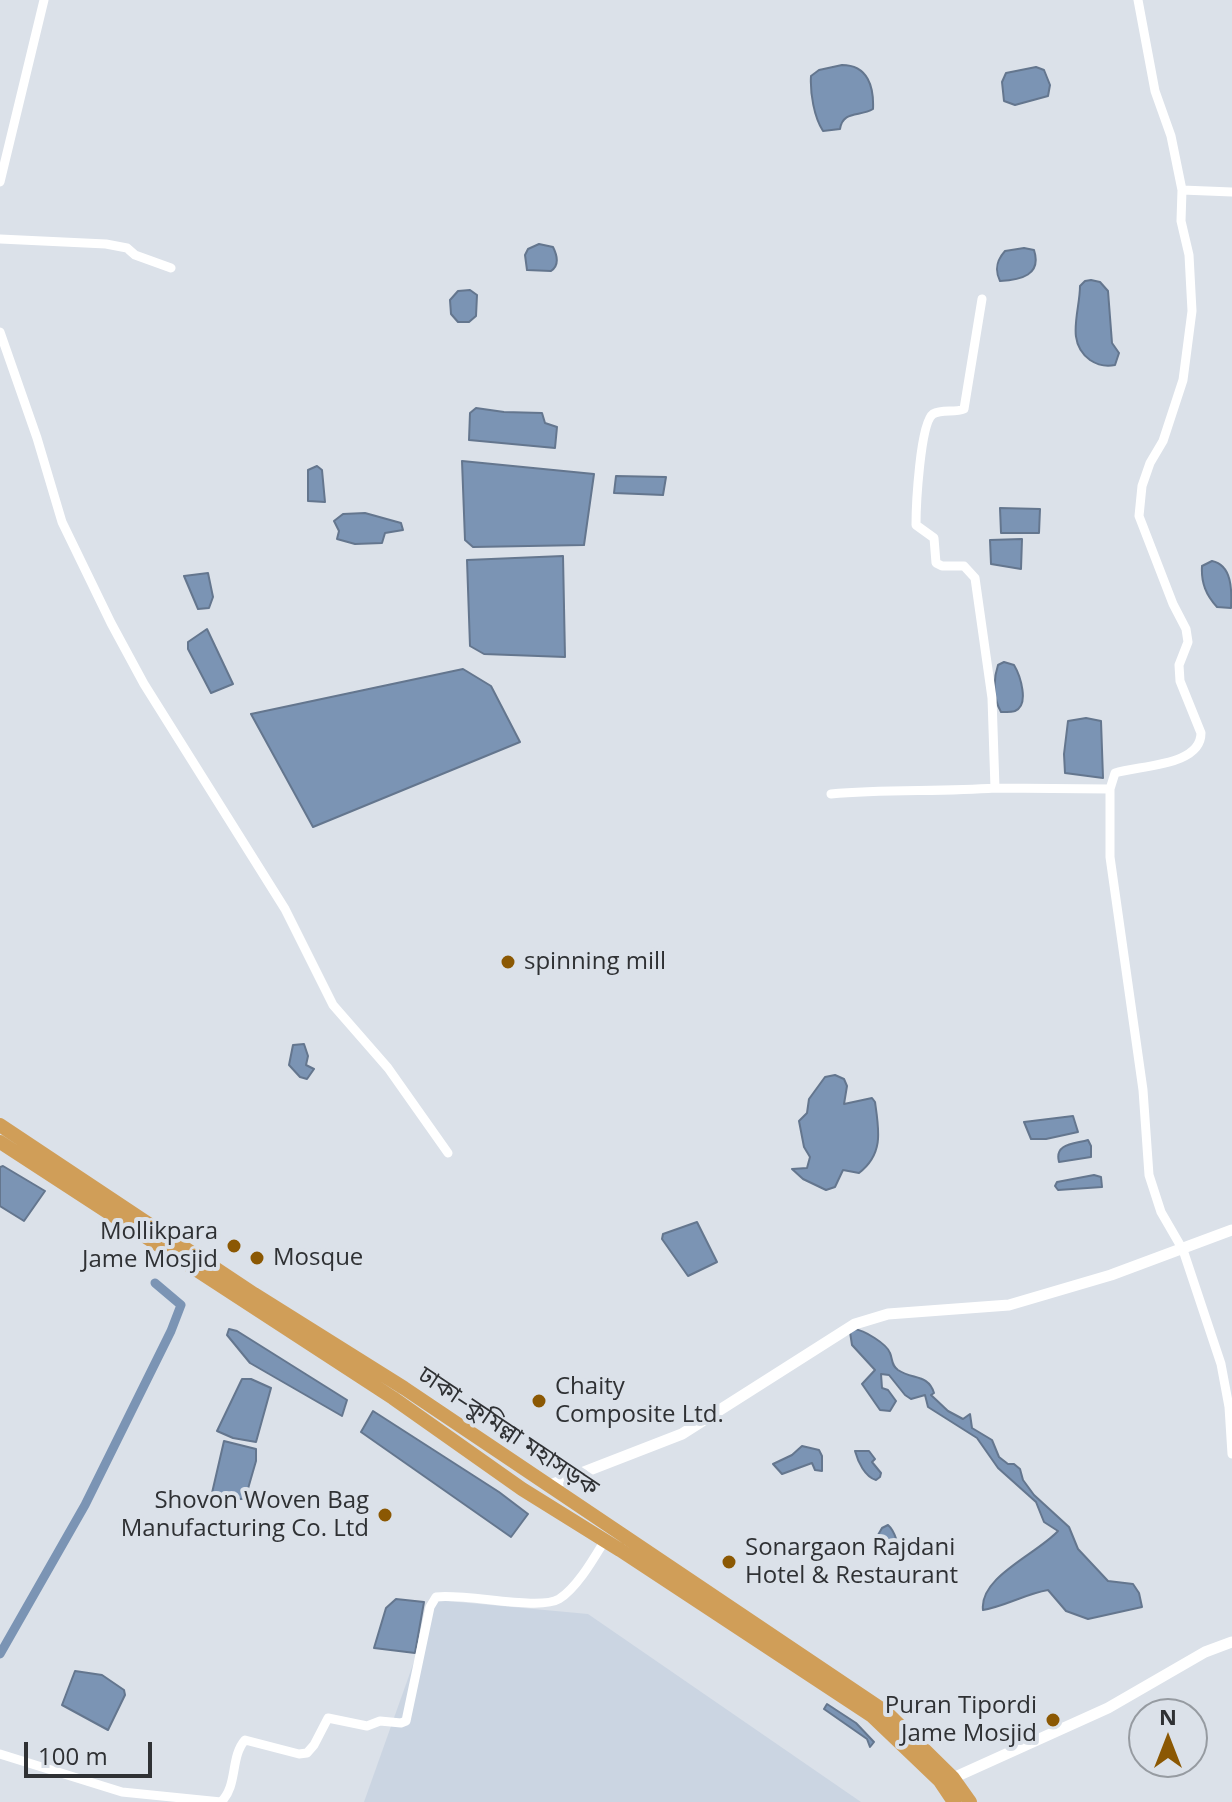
<!DOCTYPE html>
<html>
<head>
<meta charset="utf-8">
<style>
	body { margin:0 }
	#map { position:relative; width:1232px; height:1802px; overflow:hidden; background:#dbe1e9; font-family:"Open Sans",sans-serif }
	canvas { display:block }
	.north { position:absolute; left:1128px; top:1698px; width:80px; height:80px; box-sizing:border-box; background:#dbe1e9; border:2px solid #969ba1; border-radius:50%; rotate:0deg; font-size:22px; font-weight:700; line-height:32px; text-align:center; color:#2f3134 }
	.north::after { content:''; display:block; margin:auto; width:28px; height:36px; background:#8b5803; clip-path:polygon(50% 0,100% 100%,50% 72%,0 100%) }
	.scale { position:absolute; left:24px; top:1742px; width:128px; height:36px; box-sizing:border-box; border:4px solid #2f3134; border-top:0; padding-left:10px; font-size:24px; line-height:28px; white-space:nowrap; color:#2f3134; -webkit-text-stroke:6px #dbe1e9; paint-order:stroke }
</style>
</head>
<body>
<div id="map">
<canvas width="1232" height="1802"></canvas>
<div class="north">N</div>
<div class="scale">100 m</div>
</div>
<script>
const ctx = document.querySelector('canvas').getContext('2d');
ctx.lineJoin = 'round';
function fillPath(path, color) { ctx.fillStyle = color; ctx.fill(path, 'evenodd'); }
function stroke(path, color, width, dash) { ctx.strokeStyle = color; ctx.lineWidth = width; ctx.lineCap = dash ? 'butt' : 'round'; ctx.setLineDash(dash || []); ctx.stroke(path); }
function label(font, color, halo, rows, align = 'center') {
  ctx.font = font + ' "Open Sans","Noto Sans Bengali",sans-serif'; ctx.lineWidth = 8; ctx.setLineDash([]); ctx.textBaseline = 'middle'; ctx.strokeStyle = halo; ctx.fillStyle = color; for (const [text, x, y, turn = 0] of rows) {
    ctx.save(); ctx.translate(x, y); ctx.rotate((+turn || 0) * Math.PI / 180); ctx.textAlign = isNaN(turn) ? turn : align; if (halo) ctx.strokeText(text, 0, 0); ctx.fillText(text, 0, 0); ctx.restore();
  }
}
fillPath(new Path2D(`
	M 436,1600 L 588,1614 L 861,1802 L 364,1802 Z`), '#cbd5e2');
const water = new Path2D(`
	M 842,65 C 868,65 874,87 873,109 C 860,117 843,110 840,129 L 823,131 C 814,117 810,93 811,76 L 819,70 Z
	M 1036,67 L 1044,70 L 1050,85 L 1048,96 L 1015,105 L 1004,101 L 1002,82 L 1006,73 Z
	M 539,244 L 553,247 C 557,255 560,265 551,271 L 527,270 L 525,255 L 528,249 Z
	M 1024,248 L 1034,250 C 1042,275 1021,280 1000,281 C 994,269 997,260 1005,251 Z
	M 1091,280 L 1100,282 L 1108,291 L 1112,343 L 1119,353 L 1115,365 C 1106,367 1099,366 1090,360 C 1065,342 1080,312 1080,286 L 1085,281 Z
	M 470,290 L 477,295 L 476,316 L 469,322 L 458,322 L 451,314 L 450,300 L 458,291 Z
	M 476,408 L 504,412 L 542,413 L 545,423 L 557,427 L 555,448 L 469,440 L 470,413 Z
	M 462,461 L 594,474 L 584,545 L 473,547 L 465,540 Z
	M 317,466 L 322,470 L 325,502 L 308,501 L 308,470 Z
	M 616,476 L 666,477 L 663,495 L 614,493 Z
	M 1000,508 L 1040,509 L 1039,533 L 1001,533 Z
	M 365,513 L 401,523 L 403,530 L 385,533 L 382,543 L 355,544 L 337,539 L 339,531 L 334,521 L 343,514 Z
	M 1022,539 L 1021,569 L 991,564 L 990,540 Z
	M 563,556 L 565,657 L 484,654 L 470,646 L 467,560 Z
	M 1212,561 C 1232,565 1232,590 1231,608 L 1217,607 C 1206,595 1201,583 1202,566 Z
	M 208,573 L 213,597 L 209,608 L 198,609 L 184,576 Z
	M 207,629 L 233,684 L 211,693 L 188,649 L 188,642 Z
	M 1004,662 L 1014,665 C 1020,675 1030,705 1015,711 C 1014,712 1002,712 1001,712 C 993,698 993,680 998,665 Z
	M 463,669 L 491,686 L 520,742 L 313,827 L 251,714 Z
	M 1086,718 L 1101,721 L 1103,778 L 1065,773 L 1064,754 L 1068,721 Z
	M 304,1044 L 308,1056 L 306,1065 L 314,1069 L 307,1079 L 300,1077 L 289,1065 L 293,1045 Z
	M 835,1075 L 844,1079 L 847,1086 L 844,1104 L 872,1098 L 875,1102 C 879,1130 884,1154 859,1173 L 843,1170 L 835,1187 L 826,1190 L 803,1179 L 792,1169 L 807,1168 L 810,1157 L 804,1147 L 799,1121 L 807,1113 L 809,1099 L 825,1077 Z
	M 1073,1116 L 1078,1132 L 1046,1139 L 1031,1139 L 1024,1122 Z
	M 1088,1140 L 1091,1146 L 1091,1157 L 1059,1162 C 1054,1143 1075,1144 1088,1140 Z
	M 3,1166 L 45,1191 L 24,1221 L 0,1206 L 0,1167 Z
	M 1094,1175 L 1101,1177 L 1102,1187 L 1058,1190 L 1055,1186 L 1057,1182 Z
	M 697,1222 L 717,1262 L 688,1276 L 662,1239 L 663,1234 Z
	M 229,1329 L 237,1331 L 347,1400 L 342,1416 L 250,1363 L 227,1335 Z
	M 854,1329 C 864,1330 887,1344 890,1353 C 893,1360 891,1365 898,1370 C 913,1380 928,1374 934,1393 L 931,1395 L 948,1411 L 963,1419 L 970,1414 L 972,1428 L 992,1440 L 999,1457 L 1008,1464 L 1014,1464 L 1020,1469 L 1023,1480 L 1034,1495 L 1069,1527 L 1078,1549 L 1108,1581 L 1133,1584 L 1139,1593 L 1142,1607 L 1088,1619 L 1066,1611 L 1048,1590 C 1025,1594 1006,1606 983,1610 C 979,1577 1037,1554 1058,1531 L 1044,1522 L 1036,1502 L 998,1468 L 977,1438 L 928,1407 L 925,1395 L 911,1399 L 905,1395 L 889,1375 L 881,1374 L 882,1388 L 888,1390 L 896,1401 L 890,1411 L 880,1410 L 862,1384 L 875,1370 L 852,1345 L 850,1332 Z
	M 242,1379 L 251,1379 L 271,1388 L 256,1442 L 233,1438 L 217,1431 Z
	M 373,1411 L 499,1492 L 528,1514 L 511,1537 L 361,1432 Z
	M 224,1441 L 256,1449 L 256,1461 L 245,1499 L 223,1499 L 212,1493 Z
	M 802,1446 L 819,1450 L 822,1456 L 822,1471 L 815,1470 L 812,1463 L 782,1474 L 773,1464 L 792,1455 Z
	M 855,1451 L 869,1451 L 875,1459 L 872,1462 L 881,1473 L 880,1477 L 876,1480 C 865,1477 858,1462 855,1451 Z
	M 888,1525 C 895,1531 899,1546 899,1555 L 894,1557 L 889,1540 L 878,1535 L 882,1528 Z
	M 396,1599 L 424,1602 L 415,1653 L 374,1648 L 386,1608 Z
	M 75,1671 L 102,1675 L 124,1690 L 125,1695 L 108,1730 L 62,1705 Z
	M 827,1704 L 856,1723 L 874,1742 L 870,1747 L 867,1739 L 824,1709 Z`);
fillPath(water, '#7b94b4');
stroke(water, '#64768e', 2);
stroke(new Path2D(`
	M 0,1654 L 85,1505 L 171,1331 L 181,1305 L 155,1283`), '#7b94b4', 9);
stroke(new Path2D(`
	M 1138,0 L 1155,91 L 1171,136 L 1182,190 L 1181,221 L 1189,255 L 1192,311 L 1183,380 L 1163,441 L 1150,463 L 1142,486 L 1139,516 L 1173,604 L 1186,629 L 1188,642 L 1179,665 L 1180,681 L 1201,733 C 1201,766 1141,765 1115,773 L 1110,789 L 1110,857 L 1143,1090 L 1149,1175 L 1161,1212 L 1183,1250 L 1221,1364 L 1229,1407 L 1232,1454
	M 0,182 L 44,0
	M 1182,190 L 1232,192
	M 0,239 L 106,244 L 127,248 L 135,255 L 171,268
	M 982,299 L 964,409 C 955,413 942,409 933,414 C 920,423 916,507 916,525 L 934,538 L 936,563 L 942,566 L 964,566 L 975,578 L 992,698 L 995,788 L 1110,789
	M 0,332 L 37,438 L 62,522 L 111,623 L 144,684 L 285,909 L 333,1005 L 388,1068 L 448,1153
	M 831,794 C 886,789 941,792 995,788
	M 0,1754 L 122,1792 L 221,1802 C 238,1786 230,1757 245,1740 L 299,1754 L 307,1753 L 314,1745 L 328,1718 L 367,1726 L 380,1721 L 401,1723 L 406,1721 L 430,1607 L 436,1597 C 466,1593 539,1611 559,1599 C 577,1588 594,1558 605,1540`), '#fff', 9);
stroke(new Path2D(`
	M 548,1486 L 682,1434 L 855,1324 L 888,1314 L 1009,1305 L 1111,1275 L 1232,1230
	M 953,1778 L 1108,1708 L 1205,1652 L 1232,1642`), '#fff', 11);
stroke(new Path2D(`
	M 0,1125 L 254,1294 L 404,1388 L 886,1712 L 953,1778 L 970,1802
	M 0,1142 L 393,1398 L 522,1489 L 620,1550 L 872,1716 L 940,1781 L 954,1802`), '#d09e58', 14);
for (const [x, y, r, color] of [
	[508,962,8,"#8b5803"],
	[234,1246,8,"#8b5803"],
	[257,1258,8,"#8b5803"],
	[539,1401,8,"#8b5803"],
	[385,1515,8,"#8b5803"],
	[729,1562,8,"#8b5803"],
	[1053,1720,8,"#8b5803"]
]) { const dot = new Path2D(); dot.arc(x, y, r, 0, 2 * Math.PI); ctx.fillStyle = color; ctx.fill(dot); stroke(dot, '#dbe1e9', 3); }
label('24px', '#2f3134', '#dbe1e9', [
	["spinning mill",524,962],
	["Mollikpara",218,1232,"right"],
	["Jame Mosjid",218,1260,"right"],
	["Mosque",273,1258],
	["Chaity",555,1387],
	["Composite Ltd.",555,1415],
	["Shovon Woven Bag",369,1501,"right"],
	["Manufacturing Co. Ltd",369,1529,"right"],
	["Sonargaon Rajdani",745,1548],
	["Hotel & Restaurant",745,1576],
	["Puran Tipordi",1037,1706,"right"],
	["Jame Mosjid",1037,1734,"right"]
], 'left');
label('24px', '#2f3134', '#dbe1e9', [
	["ঢাকা–কুমিল্লা মহাসড়ক",508,1432,34]
]);
</script>
</body>
</html>
